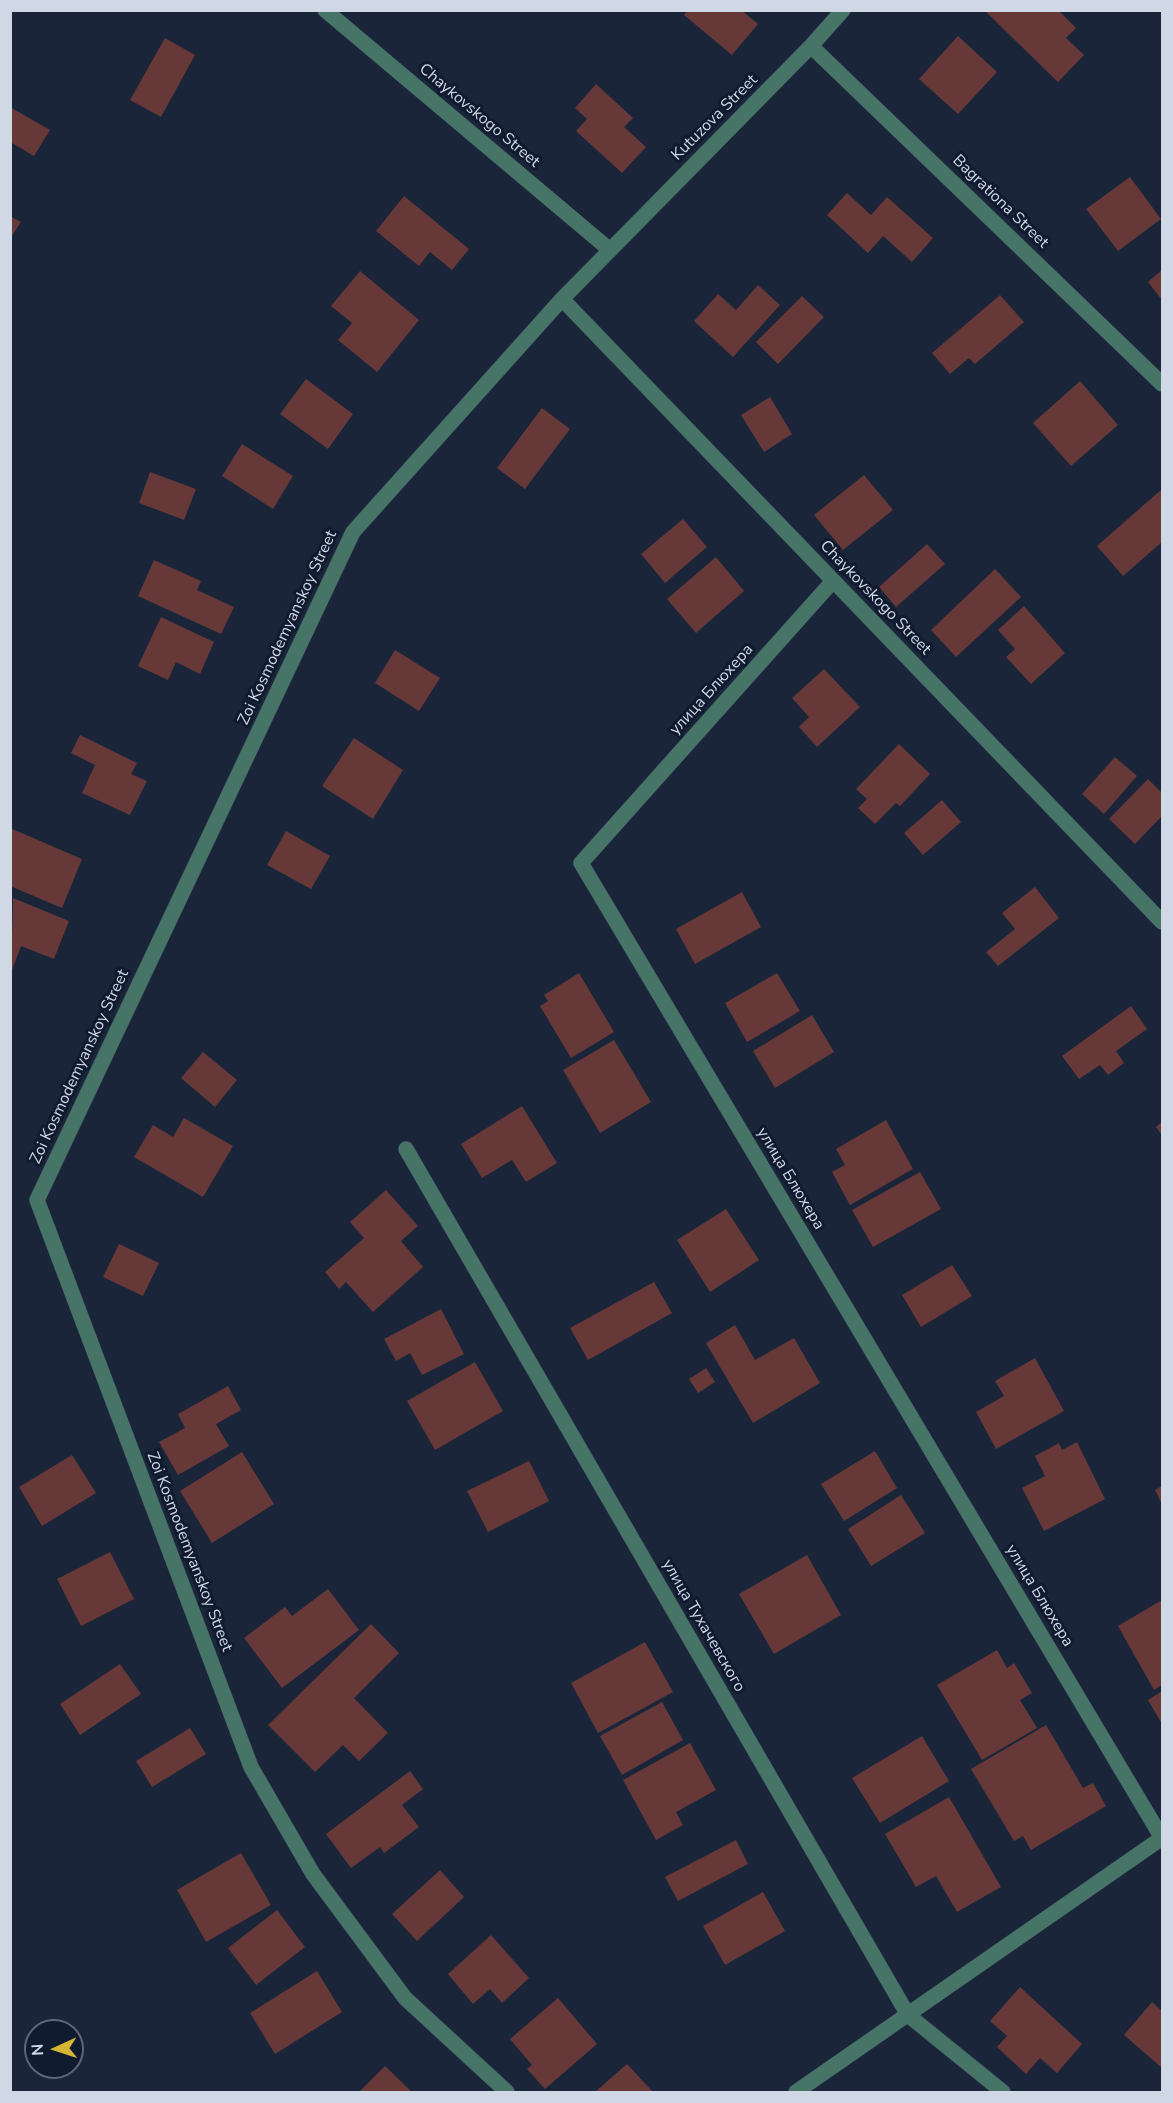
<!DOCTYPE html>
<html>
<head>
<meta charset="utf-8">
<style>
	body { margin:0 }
	#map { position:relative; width:1173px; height:2103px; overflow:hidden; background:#1a253a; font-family:"Nunito Sans",sans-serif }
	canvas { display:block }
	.frame { position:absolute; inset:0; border:12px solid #d0d8e6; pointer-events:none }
	.north { position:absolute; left:24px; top:2019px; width:60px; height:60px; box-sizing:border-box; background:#111b2f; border:2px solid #5d6778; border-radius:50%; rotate:267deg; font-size:16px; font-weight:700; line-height:24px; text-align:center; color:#d0d8e6 }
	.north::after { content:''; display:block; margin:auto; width:21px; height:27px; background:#d4b635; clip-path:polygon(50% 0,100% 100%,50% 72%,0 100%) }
</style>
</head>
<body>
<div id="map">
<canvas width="1173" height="2103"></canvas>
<div class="frame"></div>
<div class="north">N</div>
</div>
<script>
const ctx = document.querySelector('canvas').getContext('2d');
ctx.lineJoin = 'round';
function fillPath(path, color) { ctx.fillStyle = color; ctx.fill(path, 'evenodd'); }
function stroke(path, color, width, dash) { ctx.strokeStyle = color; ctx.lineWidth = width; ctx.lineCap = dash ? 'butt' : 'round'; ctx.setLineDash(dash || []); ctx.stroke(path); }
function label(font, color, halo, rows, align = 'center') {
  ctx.font = font + ' "Nunito Sans",sans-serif'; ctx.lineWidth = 6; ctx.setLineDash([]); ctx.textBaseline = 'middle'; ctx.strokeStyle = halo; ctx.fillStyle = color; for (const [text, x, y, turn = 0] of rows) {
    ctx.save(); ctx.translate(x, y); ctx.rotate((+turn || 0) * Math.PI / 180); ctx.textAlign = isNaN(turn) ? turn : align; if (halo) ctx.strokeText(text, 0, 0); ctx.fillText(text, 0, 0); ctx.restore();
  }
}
fillPath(new Path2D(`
	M 688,10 L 741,10 L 758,24 L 732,55 L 684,15 Z
	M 984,10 L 1058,10 L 1076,28 L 1066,38 L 1084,55 L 1058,82 Z
	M 958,36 L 997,72 L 958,114 L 919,79 Z
	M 165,38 L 195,55 L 161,117 L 130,100 Z
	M 596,84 L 633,118 L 624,127 L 646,147 L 622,173 L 576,131 L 587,119 L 575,108 Z
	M 10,107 L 50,130 L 34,156 L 10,142 Z
	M 1130,177 L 1161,219 L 1118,251 L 1086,209 Z
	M 847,193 L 871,215 L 887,197 L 933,238 L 912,262 L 883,236 L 868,253 L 827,215 Z
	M 404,196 L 469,249 L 452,270 L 430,252 L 419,266 L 376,231 Z
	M 10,216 L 21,222 L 10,239 Z
	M 1162,270 L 1162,300 L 1148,282 Z
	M 360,271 L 419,320 L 377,372 L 338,340 L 352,323 L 331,306 Z
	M 758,285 L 780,305 L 733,357 L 694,321 L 718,294 L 736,310 Z
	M 1000,295 L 1024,322 L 975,364 L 969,358 L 950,374 L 932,353 Z
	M 802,296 L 824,317 L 778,364 L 756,342 Z
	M 306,379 L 353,414 L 328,449 L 280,414 Z
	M 1080,381 L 1118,425 L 1071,466 L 1033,423 Z
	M 770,397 L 792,434 L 764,452 L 741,415 Z
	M 542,408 L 570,429 L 525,489 L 497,468 Z
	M 242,444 L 293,476 L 273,509 L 222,476 Z
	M 150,472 L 196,489 L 184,520 L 139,503 Z
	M 864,475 L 893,510 L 843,550 L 814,515 Z
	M 1162,489 L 1162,542 L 1123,576 L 1097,546 Z
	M 683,519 L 707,547 L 665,583 L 641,554 Z
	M 927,544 L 945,564 L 896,607 L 879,587 Z
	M 716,557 L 744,591 L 696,633 L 667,599 Z
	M 154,560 L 201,581 L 197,590 L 234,607 L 221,634 L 138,596 Z
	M 995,569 L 1021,597 L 956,657 L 931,630 Z
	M 1024,606 L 1065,653 L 1031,684 L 1006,657 L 1015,649 L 998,630 Z
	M 161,617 L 214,642 L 200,674 L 176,662 L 168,680 L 138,666 Z
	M 395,650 L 440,678 L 419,711 L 375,683 Z
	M 824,669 L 860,707 L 817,747 L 799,727 L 809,717 L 792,698 Z
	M 80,735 L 137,763 L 131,774 L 147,781 L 130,815 L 82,793 L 95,765 L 71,753 Z
	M 354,738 L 403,770 L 373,819 L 322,786 Z
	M 899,744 L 930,774 L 900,806 L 896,803 L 875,824 L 858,808 L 867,799 L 856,789 Z
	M 1115,757 L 1137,776 L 1104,814 L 1082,794 Z
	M 1148,779 L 1162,793 L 1162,816 L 1135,844 L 1109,819 Z
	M 942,800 L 961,822 L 923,855 L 904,833 Z
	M 10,828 L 82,859 L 62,908 L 10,886 Z
	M 286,831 L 330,856 L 311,889 L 267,865 Z
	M 1035,887 L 1059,918 L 998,966 L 986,952 L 1015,929 L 1002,913 Z
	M 742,892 L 761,927 L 695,964 L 676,929 Z
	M 13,898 L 69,921 L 54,959 L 21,946 L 11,973 Z
	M 579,973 L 614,1032 L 571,1058 L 540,1006 L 548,1001 L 544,995 Z
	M 777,973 L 800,1011 L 747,1042 L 725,1003 Z
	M 1131,1006 L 1147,1029 L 1116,1051 L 1124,1063 L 1108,1075 L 1100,1065 L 1079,1079 L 1062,1056 Z
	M 812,1015 L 834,1052 L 775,1088 L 753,1051 Z
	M 614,1040 L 651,1102 L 600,1133 L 563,1070 Z
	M 203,1052 L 237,1080 L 215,1107 L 181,1078 Z
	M 522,1106 L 557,1163 L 526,1182 L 512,1160 L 482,1178 L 461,1144 Z
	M 184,1118 L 233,1146 L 203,1197 L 134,1157 L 153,1125 L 173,1137 Z
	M 886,1120 L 913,1169 L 850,1205 L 832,1172 L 845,1165 L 836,1149 Z
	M 1162,1122 L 1162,1135 L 1156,1127 Z
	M 920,1172 L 941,1209 L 873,1247 L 852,1210 Z
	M 386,1190 L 418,1226 L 401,1241 L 423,1267 L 373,1312 L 346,1282 L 339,1289 L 325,1272 L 364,1238 L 350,1222 Z
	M 726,1209 L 759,1260 L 710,1292 L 677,1240 Z
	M 119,1244 L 159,1263 L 143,1296 L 103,1277 Z
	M 952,1265 L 972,1296 L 921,1327 L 902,1295 Z
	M 654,1282 L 672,1313 L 588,1360 L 570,1328 Z
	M 441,1309 L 464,1354 L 422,1375 L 410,1353 L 396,1361 L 384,1339 Z
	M 735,1325 L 755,1360 L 794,1338 L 820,1383 L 753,1423 L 706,1343 Z
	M 1035,1358 L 1064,1411 L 996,1449 L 976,1412 L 1004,1396 L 995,1381 Z
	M 475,1362 L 503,1411 L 435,1450 L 407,1401 Z
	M 706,1368 L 715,1382 L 698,1393 L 689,1379 Z
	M 228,1386 L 241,1410 L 216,1424 L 229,1446 L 178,1475 L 159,1442 L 185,1428 L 178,1414 Z
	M 1077,1442 L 1105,1499 L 1044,1531 L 1022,1488 L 1045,1476 L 1035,1456 L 1059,1443 L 1062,1450 Z
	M 875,1451 L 897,1488 L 844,1521 L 821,1484 Z
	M 242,1452 L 274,1504 L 212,1543 L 180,1491 Z
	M 72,1455 L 96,1493 L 42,1526 L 19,1487 Z
	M 529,1461 L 549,1501 L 488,1532 L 467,1491 Z
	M 1162,1486 L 1162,1504 L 1155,1490 Z
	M 901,1495 L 925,1533 L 871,1566 L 848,1529 Z
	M 110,1552 L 134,1599 L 81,1626 L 57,1579 Z
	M 807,1555 L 841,1615 L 774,1654 L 739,1594 Z
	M 328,1589 L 359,1630 L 282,1688 L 244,1638 L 285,1607 L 292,1616 Z
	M 1162,1600 L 1162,1685 L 1154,1690 L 1118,1626 Z
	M 371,1624 L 399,1653 L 354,1698 L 388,1733 L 359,1761 L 343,1745 L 315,1772 L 268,1725 Z
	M 645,1642 L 673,1692 L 598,1733 L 571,1683 Z
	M 997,1650 L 1007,1668 L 1014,1663 L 1032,1693 L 1020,1700 L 1037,1728 L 982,1760 L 937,1685 Z
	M 120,1664 L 141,1694 L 80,1735 L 60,1704 Z
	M 1162,1691 L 1162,1724 L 1148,1700 Z
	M 662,1702 L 683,1740 L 622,1775 L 600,1736 Z
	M 1046,1725 L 1083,1788 L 1093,1783 L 1106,1806 L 1031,1850 L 1023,1836 L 1014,1841 L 971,1769 Z
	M 190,1728 L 206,1754 L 152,1787 L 136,1761 Z
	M 922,1736 L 949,1781 L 880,1823 L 852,1778 Z
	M 690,1743 L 716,1790 L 676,1812 L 683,1825 L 656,1840 L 623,1780 Z
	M 410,1771 L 423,1789 L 402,1805 L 419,1827 L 384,1853 L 380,1847 L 351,1868 L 326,1834 Z
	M 949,1797 L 1001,1887 L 957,1912 L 936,1876 L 916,1887 L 885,1834 Z
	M 736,1840 L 748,1864 L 678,1901 L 665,1877 Z
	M 241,1853 L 271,1905 L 206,1942 L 177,1890 Z
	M 440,1870 L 464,1897 L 417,1941 L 392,1914 Z
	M 763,1892 L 785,1931 L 725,1965 L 703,1926 Z
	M 277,1910 L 305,1947 L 256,1985 L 228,1948 Z
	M 491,1935 L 529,1978 L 502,2003 L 490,1989 L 473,2004 L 448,1974 Z
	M 317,1971 L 342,2012 L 275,2054 L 250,2013 Z
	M 1020,1987 L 1082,2044 L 1057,2073 L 1040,2058 L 1026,2074 L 997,2047 L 1007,2036 L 990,2021 Z
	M 558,1998 L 597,2044 L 545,2089 L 527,2069 L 532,2065 L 510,2039 Z
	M 1152,2002 L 1162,2011 L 1162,2068 L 1124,2035 Z
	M 627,2064 L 653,2092 L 595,2092 Z
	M 385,2066 L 412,2092 L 359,2092 Z`), '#663838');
const minor = new Path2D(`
	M 325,10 L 610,250
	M 811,46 L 1162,384
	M 562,299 L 1162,922
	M 833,581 L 581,863 L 1162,1838
	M 406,1149 L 908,2015 L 1003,2092
	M 507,2092 L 405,1998 L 313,1874 L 251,1767 L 37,1200 L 353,532 L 562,299 L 811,46 L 843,10
	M 796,2092 L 1162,1838`);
stroke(minor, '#374256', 16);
stroke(minor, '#467567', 15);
label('16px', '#d0d8e6', '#111b2f', [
	["Chaykovskogo Street",479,116,40],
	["Kutuzova Street",715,118,-45],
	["Bagrationa Street",1000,202,44],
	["Chaykovskogo Street",875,598,46],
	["Zoi Kosmodemyanskoy Street",288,628,-65],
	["улица Блюхера",712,690,-48],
	["Zoi Kosmodemyanskoy Street",80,1067,-65],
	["улица Блюхера",790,1179,59],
	["Zoi Kosmodemyanskoy Street",189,1552,69],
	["улица Блюхера",1039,1596,59],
	["улица Тухачевского",703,1626,60]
]);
</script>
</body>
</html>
